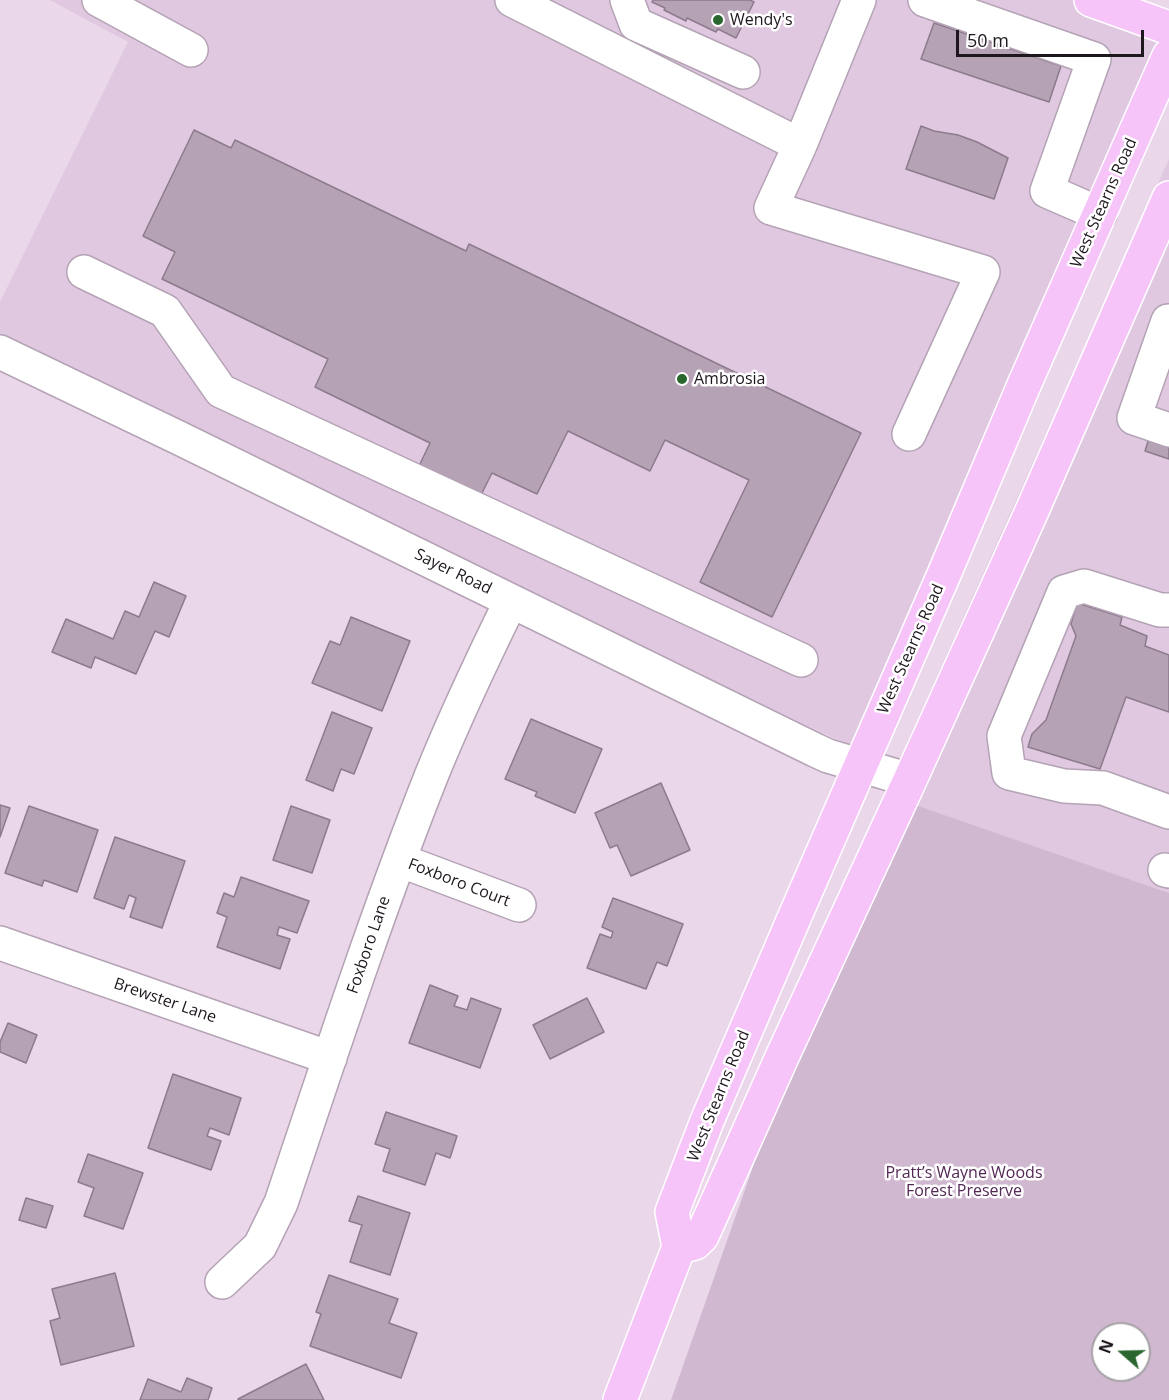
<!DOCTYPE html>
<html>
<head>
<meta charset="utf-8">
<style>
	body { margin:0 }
	#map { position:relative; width:1169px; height:1400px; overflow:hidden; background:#ead7ea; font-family:"Open Sans",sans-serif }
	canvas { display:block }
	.north { position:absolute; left:1091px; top:1322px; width:60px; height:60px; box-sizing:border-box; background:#fff; border:2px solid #a5a2a5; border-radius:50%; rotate:290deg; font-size:16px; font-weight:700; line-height:24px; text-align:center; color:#1e171e }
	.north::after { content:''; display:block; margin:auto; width:21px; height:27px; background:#29672f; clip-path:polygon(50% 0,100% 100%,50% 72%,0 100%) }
	.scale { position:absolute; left:956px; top:30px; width:188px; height:27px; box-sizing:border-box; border:3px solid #1e171e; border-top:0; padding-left:8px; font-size:18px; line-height:21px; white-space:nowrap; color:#1e171e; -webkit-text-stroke:4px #fff; paint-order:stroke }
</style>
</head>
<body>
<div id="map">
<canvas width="1169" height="1400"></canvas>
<div class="north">N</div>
<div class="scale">50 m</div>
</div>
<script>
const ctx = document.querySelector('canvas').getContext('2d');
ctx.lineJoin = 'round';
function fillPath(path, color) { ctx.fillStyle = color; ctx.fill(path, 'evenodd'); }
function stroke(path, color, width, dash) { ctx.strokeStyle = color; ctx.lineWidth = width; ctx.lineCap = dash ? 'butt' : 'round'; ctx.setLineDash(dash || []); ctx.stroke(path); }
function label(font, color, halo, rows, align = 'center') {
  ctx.font = font + ' "Open Sans",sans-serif'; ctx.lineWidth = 5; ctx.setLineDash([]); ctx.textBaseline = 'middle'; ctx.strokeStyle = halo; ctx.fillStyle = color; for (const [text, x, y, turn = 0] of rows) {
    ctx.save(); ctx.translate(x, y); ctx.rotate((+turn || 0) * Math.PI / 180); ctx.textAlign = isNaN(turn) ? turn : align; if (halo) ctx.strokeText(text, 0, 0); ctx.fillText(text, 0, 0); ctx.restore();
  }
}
fillPath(new Path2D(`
	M 50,0 L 1098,0 L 1169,24 L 876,758 L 0,343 L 0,302 L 128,42 Z
	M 1169,159 L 1169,893 L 884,794 Z`), '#e0c8e0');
fillPath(new Path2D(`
	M 884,794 L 1169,893 L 1169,1400 L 671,1400 ZM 1103,1334 L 1139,1334 L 1139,1370 L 1103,1370 Z`), '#d0b8d0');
const building = new Path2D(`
	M 653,0 L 750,0 L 754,2 L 736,38 L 718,29 L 716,32 L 687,18 L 686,21 L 664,10 L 665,8 L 652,2 Z
	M 934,23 L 1061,66 L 1049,102 L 921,59 Z
	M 921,126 L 934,131 L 958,135 L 977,142 L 1008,158 L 994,199 L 906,169 Z
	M 194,130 L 231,148 L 235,140 L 466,251 L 469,244 L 861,433 L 772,617 L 700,582 L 749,480 L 665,440 L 650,471 L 568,431 L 537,494 L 492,473 L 481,495 L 419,466 L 430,443 L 315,387 L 328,359 L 162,279 L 175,252 L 143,236 Z
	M 1150,435 L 1169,441 L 1169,459 L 1145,451 Z
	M 154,582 L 186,596 L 169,637 L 155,631 L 136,674 L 95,657 L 91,668 L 52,652 L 66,619 L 113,639 L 125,611 L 139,617 Z
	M 1077,603 L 1122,617 L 1120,625 L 1147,636 L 1145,646 L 1169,655 L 1169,712 L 1126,697 L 1100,769 L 1028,747 L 1032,734 L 1046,720 L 1076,636 L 1071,624 Z
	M 351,617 L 410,641 L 382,711 L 312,683 L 330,641 L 340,645 Z
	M 332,712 L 372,728 L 354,774 L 341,769 L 333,791 L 306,780 Z
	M 531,719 L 602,749 L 575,813 L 535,796 L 537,792 L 505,779 Z
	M 661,783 L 690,850 L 631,876 L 617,845 L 610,848 L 595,813 Z
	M 0,805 L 10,808 L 0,837 Z
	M 29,806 L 98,830 L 77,892 L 44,880 L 42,886 L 5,873 Z
	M 291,806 L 330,820 L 312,873 L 273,860 Z
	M 115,837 L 185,861 L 162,928 L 130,917 L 136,898 L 129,895 L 124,909 L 94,898 Z
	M 241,877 L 309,901 L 297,933 L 279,927 L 277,935 L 290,939 L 280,969 L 217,947 L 227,917 L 217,913 L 224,893 L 234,897 Z
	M 613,898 L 683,924 L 667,966 L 657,962 L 646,989 L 587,968 L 600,934 L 611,938 L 613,932 L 602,927 Z
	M 430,985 L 458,996 L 454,1006 L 467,1010 L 471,998 L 501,1009 L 480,1068 L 409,1043 Z
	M 587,998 L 604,1032 L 550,1059 L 533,1025 Z
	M 8,1023 L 37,1035 L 26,1063 L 0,1052 L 0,1042 Z
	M 173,1074 L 241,1098 L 229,1135 L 210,1128 L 207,1136 L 221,1141 L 211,1170 L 148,1148 Z
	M 386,1112 L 457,1136 L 450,1158 L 436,1153 L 425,1185 L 383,1171 L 390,1149 L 375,1144 Z
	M 88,1154 L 143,1173 L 123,1229 L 84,1216 L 94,1188 L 78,1182 Z
	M 358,1196 L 410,1213 L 390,1275 L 350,1262 L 362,1225 L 349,1221 Z
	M 26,1198 L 53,1206 L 46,1228 L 19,1220 Z
	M 115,1273 L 134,1346 L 61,1365 L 50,1321 L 60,1318 L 52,1289 Z
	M 329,1275 L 398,1299 L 389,1323 L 417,1333 L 401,1378 L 310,1346 L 321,1314 L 316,1312 Z
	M 306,1364 L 324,1400 L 238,1400 L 238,1399 Z
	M 187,1378 L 212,1388 L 208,1400 L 140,1400 L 148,1379 L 181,1392 Z`);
fillPath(building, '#b5a3b5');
stroke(building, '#8c7b8c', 1.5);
const minor = new Path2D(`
	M 99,0 L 191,50
	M 512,0 L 800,145 L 859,0
	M 627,0 L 636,24 L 743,72
	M 925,0 L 1094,59 L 1047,191 L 1100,214
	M 800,145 L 771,208 L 983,272 L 909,434
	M 84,272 L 165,311 L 221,391 L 801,660
	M 1169,321 L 1168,321 L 1134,418 L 1169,430
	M 0,352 L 177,437 L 815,750 L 828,756 L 910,780
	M 1169,610 L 1160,610 L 1084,586 L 1064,592 L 1004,736 L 1009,773 L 1064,786 L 1103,788 L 1169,812
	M 399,860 L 519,905
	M 1165,870 L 1169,871
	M 0,943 L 330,1058
	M 222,1282 L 260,1246 L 281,1203 C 329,1060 376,915 432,774 C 456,715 483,658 511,601`);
const major = new Path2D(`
	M 1091,0 L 1169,28
	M 679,1247 L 695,1243 L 702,1236 L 782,1057 L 910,780 L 1031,513 L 1169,198
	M 620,1400 L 679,1247 L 672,1212 L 707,1121 L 795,916 L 945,572 L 1024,385 L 1169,56`);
stroke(minor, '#b4a3b5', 36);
stroke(major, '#fff', 36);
stroke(minor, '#fff', 33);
stroke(major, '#f7c4fa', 33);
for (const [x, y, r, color] of [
	[718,20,6,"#29672f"],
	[682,379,6,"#29672f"]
]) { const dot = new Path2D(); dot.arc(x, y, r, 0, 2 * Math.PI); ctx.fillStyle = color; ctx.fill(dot); stroke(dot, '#fff', 2); }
label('16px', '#1e171e', '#fff', [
	["Wendy's",730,20],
	["Ambrosia",694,379]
], 'left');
label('16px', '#1e171e', '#fff', [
	["West Stearns Road",1104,203,-66],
	["Sayer Road",453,572,26],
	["West Stearns Road",911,649,-66],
	["Foxboro Court",459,883,21],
	["Foxboro Lane",369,945,-71],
	["Brewster Lane",165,1001,19],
	["West Stearns Road",719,1096,-68]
]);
label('16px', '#542856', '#fff', [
	["Pratt’s Wayne Woods",964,1173],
	["Forest Preserve",964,1191]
]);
</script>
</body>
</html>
